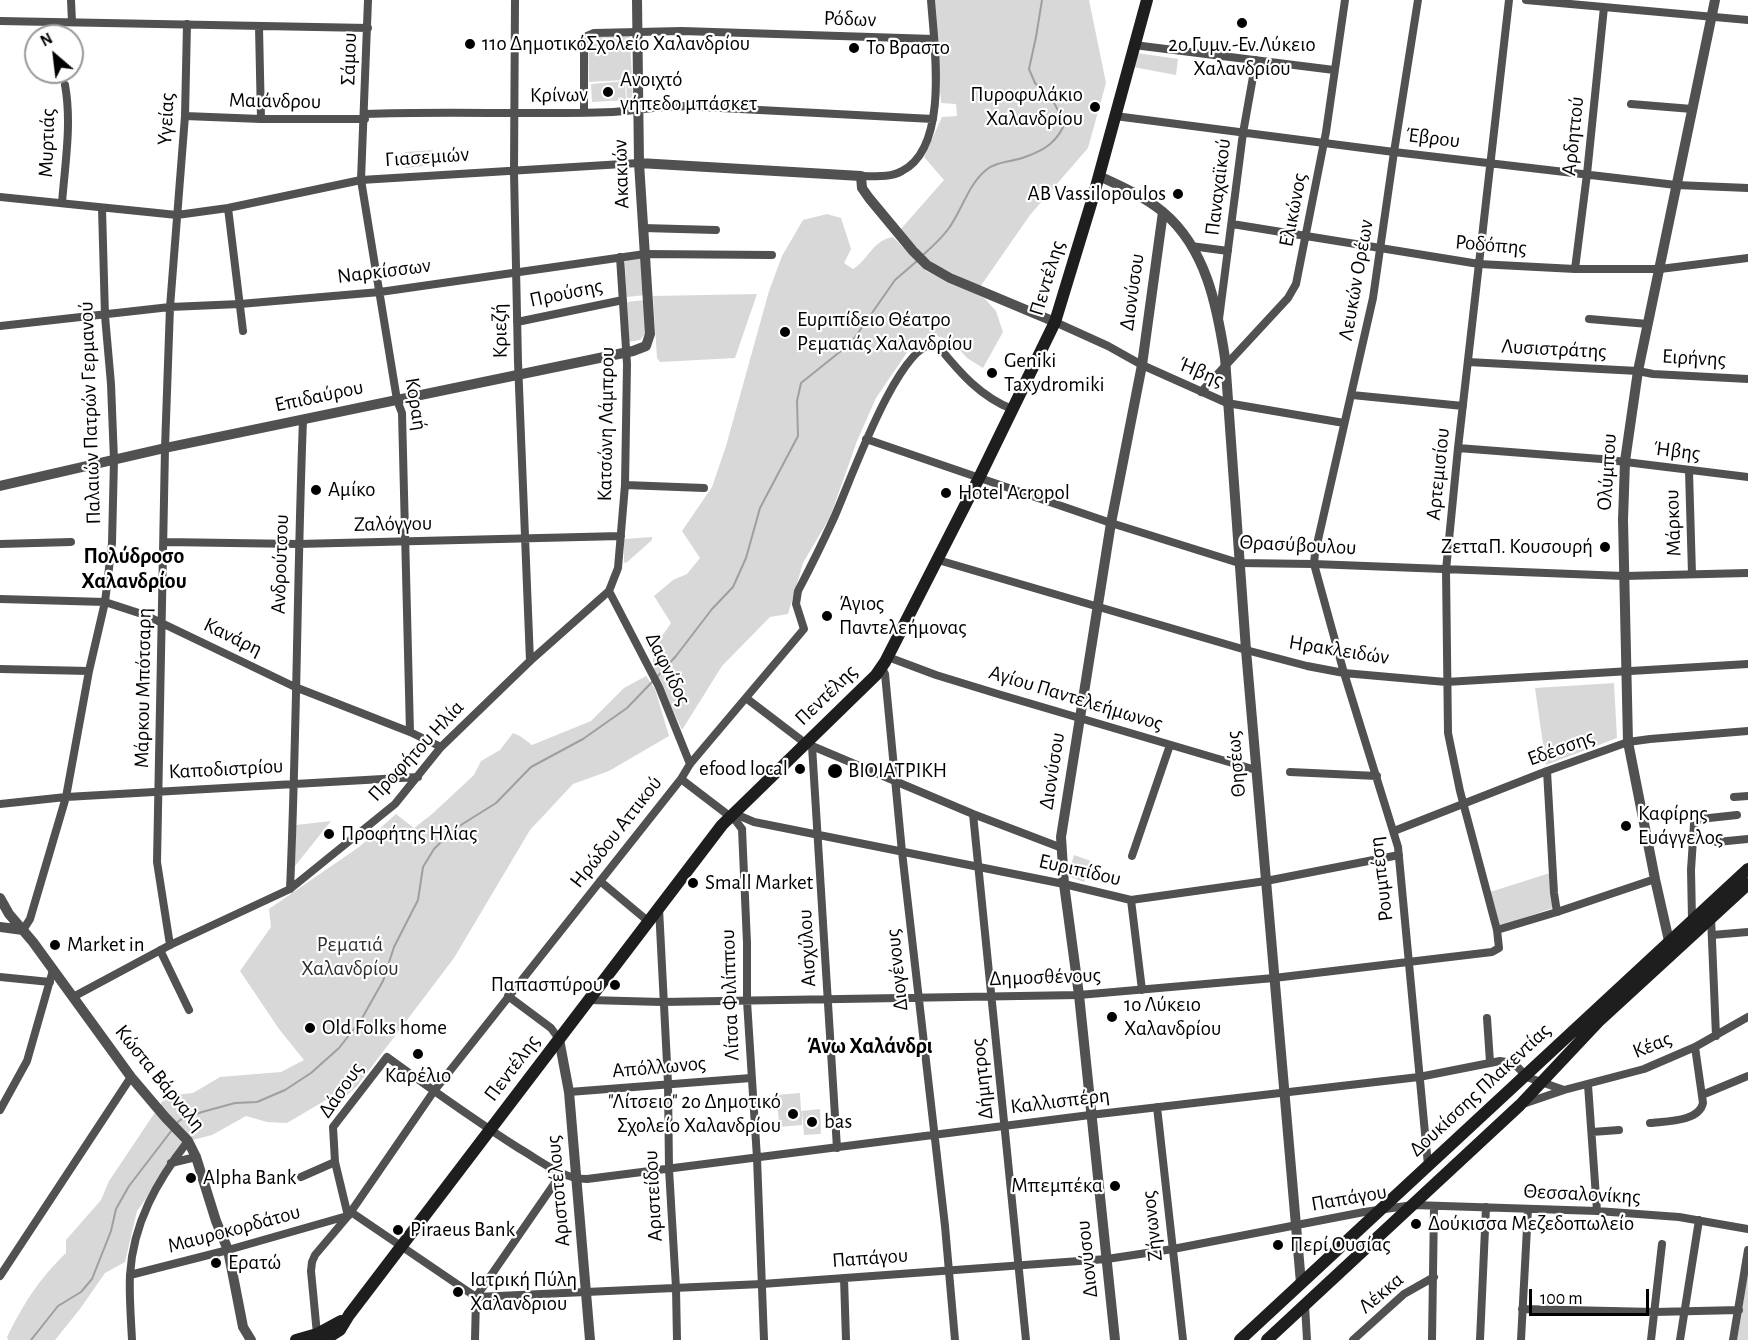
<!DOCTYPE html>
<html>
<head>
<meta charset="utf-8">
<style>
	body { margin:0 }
	#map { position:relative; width:1748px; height:1340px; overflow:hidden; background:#fff; font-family:"Alegreya Sans",sans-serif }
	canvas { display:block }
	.north { position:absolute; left:24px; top:24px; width:60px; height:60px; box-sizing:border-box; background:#fff; border:2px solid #999; border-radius:50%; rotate:332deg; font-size:16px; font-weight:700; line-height:24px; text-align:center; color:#000 }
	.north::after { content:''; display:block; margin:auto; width:21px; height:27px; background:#000; clip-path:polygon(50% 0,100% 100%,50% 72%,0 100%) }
	.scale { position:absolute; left:1529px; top:1289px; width:120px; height:27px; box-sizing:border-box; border:3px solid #000; border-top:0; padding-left:8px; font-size:18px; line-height:21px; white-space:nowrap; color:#000; -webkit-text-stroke:4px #fff; paint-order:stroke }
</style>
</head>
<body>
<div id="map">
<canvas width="1748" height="1340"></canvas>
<div class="north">N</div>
<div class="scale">100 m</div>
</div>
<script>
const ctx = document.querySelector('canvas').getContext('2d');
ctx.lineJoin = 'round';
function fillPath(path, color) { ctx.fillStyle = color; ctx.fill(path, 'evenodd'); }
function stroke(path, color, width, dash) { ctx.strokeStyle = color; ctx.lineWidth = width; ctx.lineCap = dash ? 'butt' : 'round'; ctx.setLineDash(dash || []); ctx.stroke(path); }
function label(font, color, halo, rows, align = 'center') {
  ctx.font = font + ' "Alegreya Sans",sans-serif'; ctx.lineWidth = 4.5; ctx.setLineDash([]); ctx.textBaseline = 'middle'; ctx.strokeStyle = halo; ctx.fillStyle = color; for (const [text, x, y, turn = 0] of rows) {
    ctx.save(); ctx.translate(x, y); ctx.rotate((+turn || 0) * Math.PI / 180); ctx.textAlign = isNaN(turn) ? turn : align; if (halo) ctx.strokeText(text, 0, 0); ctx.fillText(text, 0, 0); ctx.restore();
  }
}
fillPath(new Path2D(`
	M 934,0 L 1089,0 L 1106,83 L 1088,148 L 1030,215 L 980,287 L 934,264 L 922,254 L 900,230 L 944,180 L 924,157 L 942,117 L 957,116 L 956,104 L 941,103 Z
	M 630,34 L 633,104 L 627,104 L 626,80 L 589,82 L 588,37 Z
	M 1137,53 L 1178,59 L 1176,75 L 1133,67 Z
	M 625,81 L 626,100 L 592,102 L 591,84 Z
	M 433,150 L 434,165 L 405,168 L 405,152 Z
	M 827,214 L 841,218 L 851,249 L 844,263 L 853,269 C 868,260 873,240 893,237 L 926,271 L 984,298 L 996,311 L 1003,332 L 983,368 L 967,358 L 951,340 L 933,335 L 910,348 L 876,398 L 857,441 L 830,517 L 803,563 L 788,614 L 770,617 L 722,666 L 682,730 L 652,665 L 656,645 L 671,623 L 654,596 L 673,580 L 687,574 L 700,558 L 682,531 L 712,487 L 726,446 L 769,291 L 782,256 L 803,220 Z
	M 643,258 L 646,295 L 626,297 L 625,260 Z
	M 757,294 L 735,358 L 660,362 L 657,358 L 653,296 Z
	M 646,300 L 646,333 L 640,340 L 628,342 L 626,302 Z
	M 652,537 L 652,540 L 626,563 L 624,562 L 624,539 Z
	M 646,676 L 655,689 L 669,736 L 609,771 L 573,784 L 530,830 L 454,958 L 357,1086 L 345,1097 L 331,1097 L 287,1123 L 267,1122 L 246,1116 L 212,1135 L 188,1141 L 137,1211 L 125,1262 L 105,1273 L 80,1309 L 55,1340 L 8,1340 L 7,1337 C 24,1303 39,1279 66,1253 L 66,1240 L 101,1200 L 109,1181 L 166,1096 L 193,1093 L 220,1077 L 281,1072 L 304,1060 L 279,1029 L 240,971 L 271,927 L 269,909 L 359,847 L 396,814 L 414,828 L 432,814 L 474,775 L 481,761 L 500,750 L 513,733 L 520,736 L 532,745 L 591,721 L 624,688 Z
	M 1614,683 L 1617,738 L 1546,765 L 1535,688 Z
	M 331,821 L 295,866 L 296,825 Z
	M 1074,855 L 1091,861 L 1084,882 L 1068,876 Z
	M 1550,873 L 1553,908 L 1500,926 L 1490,892 Z
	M 800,1093 L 801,1111 L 820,1109 L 821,1134 L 804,1135 L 802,1111 L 802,1125 L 779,1127 L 777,1095 Z
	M 1748,1272 L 1748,1340 L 1737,1340 Z`), '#d8d8d8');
stroke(new Path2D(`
	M 923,255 C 932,247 942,238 949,228 C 962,210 968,185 986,170 C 997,161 1012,162 1025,157 C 1045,150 1057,142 1065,123 L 1054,103 L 1035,83 L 1029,69 L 1036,37 L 1042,0
	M 657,677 L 676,656 L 712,609 L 733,587 L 746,558 L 760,508 L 798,436 L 797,401 L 801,383 L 851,343 L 895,280 L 917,261
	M 177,1123 L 180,1120 L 202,1112 L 235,1103 L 257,1102 L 285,1090 L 311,1073 L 339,1048 L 361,1020 L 383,981 L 394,947 L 418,900 L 423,867 L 434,849 L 453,830 L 496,803 L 531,767 L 583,739 L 627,708 L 653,681
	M 31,1340 L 58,1306 L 81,1292 L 92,1279 L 111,1231 L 116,1209 L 129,1186 L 172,1130`), '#9f9f9f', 2);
stroke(new Path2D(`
	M 71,0 L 72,22
	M 368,0 L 361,180 L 397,400 L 402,413 L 410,732
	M 515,0 L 514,172 L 518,362 L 530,661
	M 1418,0 L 1394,152 L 1373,298 L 1315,553 L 1314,564 L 1344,673 L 1398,847 L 1428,1165
	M 1526,0 L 1748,20
	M 0,21 L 368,28
	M 259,27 L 261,119
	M 1134,45 L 1334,70
	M 1631,104 L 1692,109
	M 584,112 L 584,41 L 587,36 L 594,33 L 682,31 L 934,39
	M 365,114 C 448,111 531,115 613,112 C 636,111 659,106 682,106 L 933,119
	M 185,116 L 261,119 L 365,119
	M 1115,116 L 1394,152 L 1676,185 L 1748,188
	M 861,176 C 875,176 890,178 902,171 C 950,147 934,44 931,0
	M 0,197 L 177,215 L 228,208 L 361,180 L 639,163
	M 62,203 C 65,164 72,123 65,85
	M 228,208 L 243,331
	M 1232,224 L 1479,264 L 1575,269 L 1660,269 L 1748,258
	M 643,228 L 716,230
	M 1191,246 L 1228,251
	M 1575,269 L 1587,174 L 1604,7
	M 1219,319 L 1243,133 L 1256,60
	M 1589,319 L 1648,324
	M 517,322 L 623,300
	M 1055,322 L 1108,346 L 1142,365 L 1227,403 L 1344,423
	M 0,326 L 170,307 L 240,304 L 380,292 L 645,254 L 772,255
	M 1468,362 L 1638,371 L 1653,374 L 1748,379
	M 1201,392 L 1288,298 L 1296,284 L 1326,132 L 1345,0
	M 1352,395 L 1463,406
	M 866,439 L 1111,523 L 1239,563 L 1314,564 L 1624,576 L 1748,573
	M 1458,448 L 1601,459 L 1748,477
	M 1689,471 L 1692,574
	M 625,485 L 704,488
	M 164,542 L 298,544 L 621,536
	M 0,544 L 71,542
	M 938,560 L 1246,650 L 1307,666 L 1344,673 L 1446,682 L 1748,664
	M 609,591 L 659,687 L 690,764
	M 0,599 L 105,602 L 145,615 L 295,687 L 410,732 L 441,747
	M 888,657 L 936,675 L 998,694 L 1256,770
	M 882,668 L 885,674 L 902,852 L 945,1226 L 955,1340
	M 0,669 L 89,671
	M 746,698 L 805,743 L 973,814 L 1062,848
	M 812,746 L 837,1148
	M 1547,771 L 1554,893 L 1557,912
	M 1290,772 L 1377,776
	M 681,779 L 736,821 L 742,829
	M 1734,797 L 1748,796
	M 0,804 L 66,797 L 418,777
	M 733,813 L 754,822 L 1064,884 L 1131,900 L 1266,881 L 1399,855
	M 973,814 L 1026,1340
	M 742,829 L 747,943 L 747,1001 L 757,1158 L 764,1340
	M 1394,831 L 1547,771 L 1628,742 L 1650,739 L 1748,731
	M 1717,842 L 1748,839
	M 1132,856 L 1170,745
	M 600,881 L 649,922
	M 290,889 C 297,732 297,576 303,420
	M 1131,900 L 1142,990
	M 659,908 L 668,1083 L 669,1169 L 676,1288 L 677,1340
	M 1711,917 L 1716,1036
	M 1692,919 L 1691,870 L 1694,824 L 1700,819 L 1737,815
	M 23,930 L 30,919 L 66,797 L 89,671 L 105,602 L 112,543 L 114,460 L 111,384 L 105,316 L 102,208
	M 1497,930 L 1557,912 L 1655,879
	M 1712,935 L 1748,932
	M 170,945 L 157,862 L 165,448 L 170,307 L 185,116 L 187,24
	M 160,950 L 189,1010
	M 0,977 L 50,982
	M 508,996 L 551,1028 L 559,1039
	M 73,997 L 170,945 L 290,889 L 395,804 L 441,747 L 530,661 L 609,591 L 618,568 L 625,485 L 627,364 L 620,257
	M 589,1000 L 662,1002 L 1079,995 L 1274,978 L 1492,952 L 1499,948 L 1497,930 L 1460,791 L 1448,733 L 1446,570 L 1458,448 L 1509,0
	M 1487,1018 L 1490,1062
	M 1588,1085 L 1597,1211
	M 569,1092 L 751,1078
	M 1702,1095 L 1748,1076
	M 1523,1104 L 1564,1090 L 1644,1069 L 1695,1047 L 1748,1017
	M 1157,1107 L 1183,1340
	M 0,1110 L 27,1061 L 53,970
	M 1650,1123 C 1666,1121 1699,1122 1703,1103 L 1695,1047
	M 1592,1132 L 1619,1130
	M 171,1163 L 196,1157
	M 301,1177 L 335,1162
	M 351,1212 L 476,1297 L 762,1284 L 1107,1259 L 1173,1249 L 1364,1212 L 1413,1205 L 1597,1211 L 1679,1217 L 1748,1229
	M 348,1216 L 335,1162 L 333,1127 L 387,1057 C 431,1089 474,1120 520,1149 C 541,1161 562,1179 587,1179 L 1090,1115 L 1419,1077 L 1500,1061 C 1511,1062 1520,1066 1524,1076 L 1564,1090
	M 130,1275 L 228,1250 L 347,1216
	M 0,1276 L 131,1077
	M 844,1278 L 846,1340
	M 1305,1305 L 1307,1340
	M 1522,1309 L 1655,1312 L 1739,1310
	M 317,1334 L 311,1271 L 312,1262 L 315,1255 L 348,1216 L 434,1091 L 681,779 L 690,764 L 804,629 L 796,604 L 798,591 C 810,568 822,544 833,520 C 848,488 897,345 934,344 L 939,347 C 960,373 981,397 1012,409
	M 132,1340 C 131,1319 129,1296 130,1275 C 133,1223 157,1181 188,1141
	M 475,1340 L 476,1297 L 561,1174
	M 1353,1340 L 1404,1294 L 1434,1277
	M 1432,1340 L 1434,1207
	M 1480,1340 L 1486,1207
	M 1521,1340 L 1528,1209
	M 1651,1340 L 1662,1244
	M 1680,1340 L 1699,1220
	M 1733,1340 L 1748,1250`), '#515151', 8);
stroke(new Path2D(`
	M 639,163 L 861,176 L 862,188 L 869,198 L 913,251 L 927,265 L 950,278 L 1055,322
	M 1099,176 C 1121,186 1145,197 1163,212 C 1206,248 1217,306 1225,358 L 1246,650 L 1301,1283
	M 0,486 L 165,448 L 633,351 L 646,346 L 650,334 L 639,163 L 637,0
	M 0,898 L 9,914 L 33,942 L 131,1077 L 165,1117 L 188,1141 L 196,1157 L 216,1221 L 228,1250 L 243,1327 L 251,1340
	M 0,927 L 23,930
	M 1675,948 L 1669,941 L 1655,879 L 1628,742 L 1623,520 L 1625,461 L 1638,371 L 1715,0
	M 559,1039 L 569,1092 L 590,1340
	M 1115,1340 L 1079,995 L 1064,884 L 1061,837 L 1111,523 L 1142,365 L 1163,212`), '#515151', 10);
stroke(new Path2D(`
	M 296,1340 L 317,1334 L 341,1321
	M 324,1340 L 340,1330 L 349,1315 L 722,825 L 876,675 L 885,662 L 979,478 L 1055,322 L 1094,194 L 1147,0
	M 1240,1340 L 1748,869
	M 1267,1340 L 1520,1105 L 1600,1020 L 1748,884`), '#1e1e1e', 12);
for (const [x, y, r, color] of [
	[1242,23,6,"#000"],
	[470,44,6,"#000"],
	[854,48,6,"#000"],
	[608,92,6,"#000"],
	[1095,107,6,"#000"],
	[1178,194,6,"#000"],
	[785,332,6,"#000"],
	[992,373,6,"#000"],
	[316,490,6,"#000"],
	[946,493,6,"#000"],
	[1605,547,6,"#000"],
	[827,616,6,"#000"],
	[800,769,6,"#000"],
	[835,771,8,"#000"],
	[1626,826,6,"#000"],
	[329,834,6,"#000"],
	[693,883,6,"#000"],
	[55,945,6,"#000"],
	[615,985,6,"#000"],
	[1112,1017,6,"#000"],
	[310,1028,6,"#000"],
	[418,1054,6,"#000"],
	[793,1114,6,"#000"],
	[812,1122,6,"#000"],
	[191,1178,6,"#000"],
	[1115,1186,6,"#000"],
	[1416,1224,6,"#000"],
	[398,1230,6,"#000"],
	[1278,1245,6,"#000"],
	[216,1263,6,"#000"],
	[458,1292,6,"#000"]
]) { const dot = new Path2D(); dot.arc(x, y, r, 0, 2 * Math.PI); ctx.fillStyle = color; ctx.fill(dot); stroke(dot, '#fff', 2); }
label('21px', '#000', '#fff', [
	["Ρόδων",850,19,2],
	["Σάμου",349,59,-88],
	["Κρίνων",559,95,-1],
	["Μαιάνδρου",275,101,1],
	["Υγείας",166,119,-87],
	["Αρδηττού",1573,136,-84],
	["Έβρου",1433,138,7],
	["Μυρτιάς",47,143,-88],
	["Γιασεμιών",427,157,-4],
	["Ακακιών",621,174,-92],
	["Παναχαϊκού",1218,187,-83],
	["Ελικώνος",1293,210,-79],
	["Ροδόπης",1491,245,5],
	["Ναρκίσσων",384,271,-7],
	["Πεντέλης",1047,278,-73],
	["Λευκών Ορέων",1356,280,-80],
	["Διονύσου",1132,292,-82],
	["Προύσης",566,293,-12],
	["Κριεζή",500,331,-91],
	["Λυσιστράτης",1554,349,3],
	["Ειρήνης",1694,358,3],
	["Ήβης",1201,372,23],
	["Επιδαύρου",319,396,-12],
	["Κοραή",416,404,81],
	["Παλαιών Πατρών Γερμανού",90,413,-92],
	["Κατσώνη Λάμπρου",606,424,-89],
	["Ήβης",1677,451,7],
	["Ολύμπου",1607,472,-86],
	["Αρτεμισίου",1438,474,-84],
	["Μάρκου",1673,523,-92],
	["Ζαλόγγου",393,524,-1],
	["Θρασύβουλου",1298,545,3],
	["Ανδρούτσου",280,564,-88],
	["Κανάρη",233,637,26],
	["Ηρακλειδών",1339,650,9],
	["Δαφνίδος",668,669,64],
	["Μάρκου Μπότσαρη",143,688,-89],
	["Πεντέλης",826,695,-44],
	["Αγίου Παντελεήμωνος",1076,698,17],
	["Εδέσσης",1561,748,-20],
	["Προφήτου Ηλία",416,751,-47],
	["Θησέως",1236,764,-95],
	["Καποδιστρίου",226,769,-3],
	["Διονύσου",1052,771,-81],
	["Ηρώδου Αττικού",616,832,-52],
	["Ευριπίδου",1080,870,13],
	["Ρουμπέση",1381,879,-97],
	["Αισχύλου",807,948,-93],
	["Διογένους",897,970,-96],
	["Δημοσθένους",1045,977,-2],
	["Λίτσα Φιλίππου",730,995,-92],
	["Κέας",1652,1045,-22],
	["Απόλλωνος",659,1067,-5],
	["Πεντέλης",512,1068,-53],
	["Κώστα Βάρναλη",160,1078,51],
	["Δήμητρος",982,1079,-96],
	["Δάσους",341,1090,-55],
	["Δουκίσσης Πλακεντίας",1480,1090,-43],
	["Καλλισπέρη",1060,1101,-7],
	["Αριστοτέλους",558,1191,-95],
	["Θεσσαλονίκης",1582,1194,3],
	["Αριστείδου",653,1196,-93],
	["Παπάγου",1349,1198,-10],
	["Ζήνωνος",1152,1226,-96],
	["Μαυροκορδάτου",234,1229,-15],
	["Παπάγου",870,1258,-4],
	["Διονύσου",1087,1259,-96],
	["Λέκκα",1381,1293,-40]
]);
label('21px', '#000', '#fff', [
	["11ο ΔημοτικόΣχολείο Χαλανδρίου",482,44],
	["2ο Γυμν.-Εν.Λύκειο",1242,45,"center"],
	["Χαλανδρίου",1242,69,"center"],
	["Το Βραστο",866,48],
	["Ανοιχτό",620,80],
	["γήπεδο μπάσκετ",620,104],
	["Πυροφυλάκιο",1083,95,"right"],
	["Χαλανδρίου",1083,119,"right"],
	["AB Vassilopoulos",1166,194,"right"],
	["Ευριπίδειο Θέατρο",797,320],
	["Ρεματιάς Χαλανδρίου",797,344],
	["Geniki",1004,361],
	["Taxydromiki",1004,385],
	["Αμίκο",328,490],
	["Hotel Acropol",958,493],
	["ΖετταΠ. Κουσουρή",1593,547,"right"],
	["Άγιος",839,604],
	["Παντελεήμονας",839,628],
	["efood local",788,769,"right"],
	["ΒΙΟΙΑΤΡΙΚΗ",848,771],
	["Καφίρης",1638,814],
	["Ευάγγελος",1638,838],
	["Προφήτης Ηλίας",341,834],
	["Small Market",705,883],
	["Market in",67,945],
	["Παπασπύρου",603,985,"right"],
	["1ο Λύκειο",1124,1005],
	["Χαλανδρίου",1124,1029],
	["Old Folks home",322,1028],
	["Καρέλιο",418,1076,"center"],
	["\"Λίτσειο\" 2ο Δημοτικό",781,1102,"right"],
	["Σχολείο Χαλανδρίου",781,1126,"right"],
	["bas",824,1122],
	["Alpha Bank",203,1178],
	["Μπεμπέκα",1103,1186,"right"],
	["Δούκισσα Μεζεδοπωλείο",1428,1224],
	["Piraeus Bank",410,1230],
	["Περί Ουσίας",1290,1245],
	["Ερατώ",228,1263],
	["Ιατρική Πύλη",470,1280],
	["Χαλανδριου",470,1304]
], 'left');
label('21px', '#2f2f2f', '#fff', [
	["Ρεματιά",350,945],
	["Χαλανδρίου",350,969]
]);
label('bold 22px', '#000', '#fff', [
	["Πολύδροσο",134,556],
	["Χαλανδρίου",134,581],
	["Άνω Χαλάνδρι",870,1046]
]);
</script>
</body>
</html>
